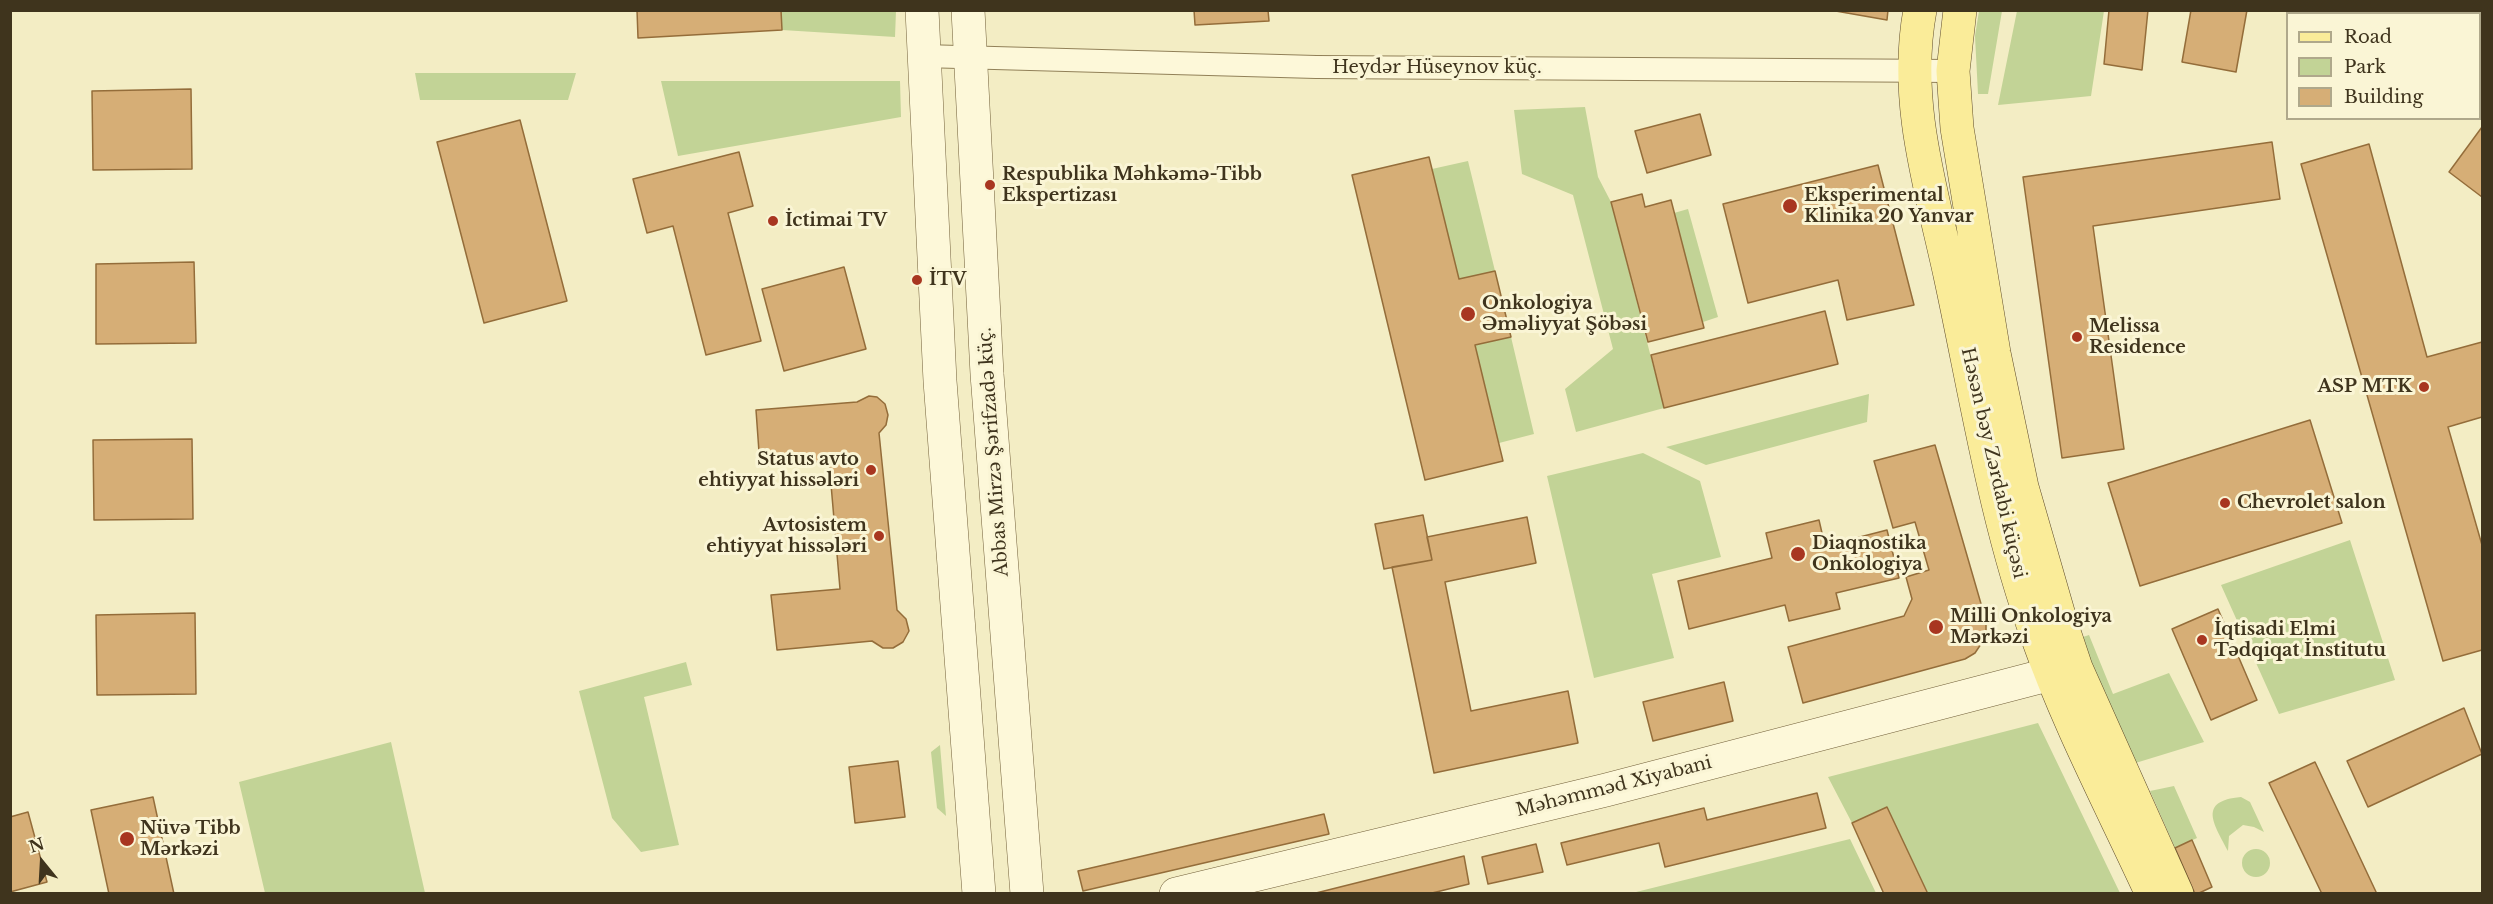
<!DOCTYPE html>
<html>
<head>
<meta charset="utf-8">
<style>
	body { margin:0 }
	#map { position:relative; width:2493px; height:904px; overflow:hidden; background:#f3edc4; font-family:"Libre Baskerville",serif }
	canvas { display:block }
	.frame { position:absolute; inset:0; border:12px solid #3f341d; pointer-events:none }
	.legend { position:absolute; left:2286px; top:12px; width:195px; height:108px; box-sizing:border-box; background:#faf5d5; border:2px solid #afa88b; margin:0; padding:8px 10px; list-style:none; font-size:18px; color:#3f341d }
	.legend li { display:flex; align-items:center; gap:12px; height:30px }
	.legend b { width:30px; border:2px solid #afa88b }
	.north { position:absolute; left:12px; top:832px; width:60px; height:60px; -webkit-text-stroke:4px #faf5d5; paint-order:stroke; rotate:342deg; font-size:16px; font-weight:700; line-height:24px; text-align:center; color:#3f341d }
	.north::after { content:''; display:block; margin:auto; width:21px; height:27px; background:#3f341d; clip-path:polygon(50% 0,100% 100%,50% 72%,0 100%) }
</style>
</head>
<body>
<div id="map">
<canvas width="2493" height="904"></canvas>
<div class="frame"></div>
<ul class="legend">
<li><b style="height:8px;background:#faec99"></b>Road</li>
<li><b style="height:16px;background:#c2d396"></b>Park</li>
<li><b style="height:16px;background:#d6ae76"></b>Building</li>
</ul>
<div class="north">N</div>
</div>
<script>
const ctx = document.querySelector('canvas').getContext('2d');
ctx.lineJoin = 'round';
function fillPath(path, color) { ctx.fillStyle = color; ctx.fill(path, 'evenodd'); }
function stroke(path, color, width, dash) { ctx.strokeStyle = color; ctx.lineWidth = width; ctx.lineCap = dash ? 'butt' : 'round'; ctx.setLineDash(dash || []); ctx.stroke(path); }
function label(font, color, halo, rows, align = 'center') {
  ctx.font = font + ' "Libre Baskerville",serif'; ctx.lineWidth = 6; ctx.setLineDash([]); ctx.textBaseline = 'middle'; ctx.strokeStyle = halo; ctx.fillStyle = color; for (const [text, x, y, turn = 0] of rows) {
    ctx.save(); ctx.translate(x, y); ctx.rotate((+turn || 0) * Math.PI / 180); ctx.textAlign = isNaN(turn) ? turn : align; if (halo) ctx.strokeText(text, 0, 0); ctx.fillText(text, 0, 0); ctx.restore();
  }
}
fillPath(new Path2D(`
	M 781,11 L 896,11 L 895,37 L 782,30 Z
	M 1979,11 L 2002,11 L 1988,94 L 1978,94 L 1975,36 Z
	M 2017,11 L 2104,11 L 2091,96 L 1998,105 Z
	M 415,73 L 576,73 L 568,100 L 420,100 Z
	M 661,81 L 900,81 L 901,117 L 678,156 Z
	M 1585,107 L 1598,177 L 1611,202 L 1664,408 L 1576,432 L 1565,389 L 1613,349 L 1573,195 L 1522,174 L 1514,110 Z
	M 1468,161 L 1495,271 L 1459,279 L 1432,169 Z
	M 1688,209 L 1718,317 L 1703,322 L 1674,213 Z
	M 1511,337 L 1534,434 L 1499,443 L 1475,345 Z
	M 1869,394 L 1867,422 L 1706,465 L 1666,447 Z
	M 1643,453 L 1700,481 L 1721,557 L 1652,574 L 1674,658 L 1594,678 L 1547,476 Z
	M 2350,540 L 2395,680 L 2279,714 L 2221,585 Z
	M 2089,635 L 2113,694 L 2169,673 L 2204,742 L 2129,765 L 2077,639 Z
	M 686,662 L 692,685 L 644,697 L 679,845 L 641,852 L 612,818 L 579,691 Z
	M 2038,723 L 2120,893 L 1928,893 L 1887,807 L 1852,823 L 1828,777 Z
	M 391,742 L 425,893 L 265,893 L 239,782 Z
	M 940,745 L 946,816 L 937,808 L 931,752 Z
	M 2174,786 L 2197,838 L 2175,848 L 2150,791 Z
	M 2241,797 L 2250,802 L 2264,832 L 2254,827 L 2243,825 L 2229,836 L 2228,851 C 2214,824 2197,801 2241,797 Z
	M 1850,839 L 1876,893 L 1632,893 Z
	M2242 863a14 14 0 1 1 28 0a14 14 0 1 1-28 0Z`), '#c2d396');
const building = new Path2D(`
	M 637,10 L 781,10 L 782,30 L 638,38 Z
	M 1194,10 L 1268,10 L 1269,21 L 1195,25 Z
	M 1830,10 L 1888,10 L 1887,20 Z
	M 2109,10 L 2148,10 L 2142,70 L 2104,64 Z
	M 2191,10 L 2247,10 L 2236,72 L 2182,62 Z
	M 2470,10 L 2482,10 L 2482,85 L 2480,83 L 2480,14 L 2468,14 Z
	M 191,89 L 192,169 L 93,170 L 92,91 Z
	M 1700,114 L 1711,155 L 1647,173 L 1635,131 Z
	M 520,120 L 567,301 L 484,323 L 437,142 Z
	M 2482,127 L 2482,197 L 2449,172 Z
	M 2272,142 L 2280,199 L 2093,226 L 2124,449 L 2062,458 L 2023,177 Z
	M 2369,144 L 2427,357 L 2482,342 L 2482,417 L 2448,427 L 2482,545 L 2482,650 L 2443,661 L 2301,164 Z
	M 739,152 L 753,206 L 728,213 L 761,341 L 706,355 L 673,226 L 647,233 L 633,179 Z
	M 1429,157 L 1459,279 L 1495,271 L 1511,337 L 1475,345 L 1503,461 L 1425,480 L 1352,175 Z
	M 1878,165 L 1914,305 L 1847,320 L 1838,280 L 1748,303 L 1723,204 Z
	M 1642,194 L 1645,207 L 1671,200 L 1704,328 L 1648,342 L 1611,202 Z
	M 194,262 L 196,343 L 96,344 L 96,264 Z
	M 844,267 L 866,349 L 784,371 L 762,289 Z
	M 1825,311 L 1838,364 L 1664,408 L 1651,355 Z
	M 869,396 L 877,397 L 885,404 L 888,415 L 886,425 L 879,433 L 897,610 L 906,619 L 909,631 L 903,642 L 893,648 L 883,648 L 872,641 L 777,650 L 771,595 L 840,589 L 829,461 L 760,466 L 756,410 L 857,402 Z
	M 2310,420 L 2342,523 L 2140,586 L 2108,483 Z
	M 192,439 L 193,519 L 94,520 L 93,440 Z
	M 1935,445 L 1986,621 L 1986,632 L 1981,644 L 1975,653 L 1965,659 L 1803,703 L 1788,647 L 1904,616 L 1912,599 L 1906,577 L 1929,570 L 1915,522 L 1893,528 L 1874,461 Z
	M 1423,515 L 1432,560 L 1384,569 L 1375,524 Z
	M 1527,517 L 1536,563 L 1445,582 L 1471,711 L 1568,691 L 1578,743 L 1434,773 L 1392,567 L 1432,560 L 1427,537 Z
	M 1819,520 L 1825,546 L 1887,530 L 1899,578 L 1836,593 L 1840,609 L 1789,621 L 1785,605 L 1689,629 L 1678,581 L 1772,558 L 1766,533 Z
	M 2218,609 L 2257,700 L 2211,720 L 2172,629 Z
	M 195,613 L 196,694 L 97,695 L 96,615 Z
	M 1724,682 L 1733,721 L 1653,741 L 1643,702 Z
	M 2464,708 L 2482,754 L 2368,807 L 2347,761 Z
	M 898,761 L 905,817 L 855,823 L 849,767 Z
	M 2315,762 L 2377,894 L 2322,894 L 2269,783 Z
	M 1817,793 L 1826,828 L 1665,867 L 1659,843 L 1567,865 L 1561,843 L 1704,808 L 1707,820 Z
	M 153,797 L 174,894 L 109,894 L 91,810 Z
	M 1887,807 L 1928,894 L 1884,894 L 1852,823 Z
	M 28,812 L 47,882 L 10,892 L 10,817 Z
	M 1324,814 L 1329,834 L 1083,891 L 1078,871 Z
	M 2192,840 L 2212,887 L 2197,894 L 2195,894 L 2175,848 Z
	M 1536,844 L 1543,872 L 1488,884 L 1482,857 Z
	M 1464,856 L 1469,884 L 1428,894 L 1312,894 Z`);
fillPath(building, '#d6ae76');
stroke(building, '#946d3a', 1.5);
const street = new Path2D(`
	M 923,56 L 1316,67 L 1953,71`);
const secondary = new Path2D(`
	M 922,10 L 940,381 L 979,894
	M 968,10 L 987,374 L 1027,894
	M 1176,894 L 1606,790 L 2051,674`);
const primary = new Path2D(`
	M 1920,10 C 1903,101 1931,188 1950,275 C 1976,395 1995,520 2037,636 C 2068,724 2113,809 2152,894
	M 1960,10 L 1953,71 L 1957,128 L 1994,353 L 2022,487 L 2062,626 L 2076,668 L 2177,894`);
stroke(street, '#918058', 24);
stroke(secondary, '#73613b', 34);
stroke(primary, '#5f4c2c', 34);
stroke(street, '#fdf8d9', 22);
stroke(secondary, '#fdf8d9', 33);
stroke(primary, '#faec99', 33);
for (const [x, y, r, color] of [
	[990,185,6,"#a83620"],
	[1790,206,8,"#a83620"],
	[773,221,6,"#a83620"],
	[917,280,6,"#a83620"],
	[1468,314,8,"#a83620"],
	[2077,337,6,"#a83620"],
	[2424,387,6,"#a83620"],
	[871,470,6,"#a83620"],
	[2225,503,6,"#a83620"],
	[879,536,6,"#a83620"],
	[1798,554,8,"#a83620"],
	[1936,627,8,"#a83620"],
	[2202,640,6,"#a83620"],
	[127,839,8,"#a83620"]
]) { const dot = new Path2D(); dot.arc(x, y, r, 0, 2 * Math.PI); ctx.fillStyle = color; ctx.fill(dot); stroke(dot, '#faf5d5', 2); }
label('18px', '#3f341d', '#faf5d5', [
	["Heydər Hüseynov küç.",1437,68],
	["Abbas Mirzə Şərifzadə küç.",994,452,-94],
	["Həsən bəy Zərdabi küçəsi",1993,463,77],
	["Məhəmməd Xiyabani",1614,787,-14]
]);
label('bold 18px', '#3f341d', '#faf5d5', [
	["Respublika Məhkəmə-Tibb",1002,175],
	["Ekspertizası",1002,196],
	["Eksperimental",1804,196],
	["Klinika 20 Yanvar",1804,217],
	["İctimai TV",785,221],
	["İTV",929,280],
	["Onkologiya",1482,304],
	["Əməliyyat Şöbəsi",1482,325],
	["Melissa",2089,327],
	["Residence",2089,348],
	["ASP MTK",2412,387,"right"],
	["Status avto",859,460,"right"],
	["ehtiyyat hissələri",859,481,"right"],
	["Chevrolet salon",2237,503],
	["Avtosistem",867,526,"right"],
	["ehtiyyat hissələri",867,547,"right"],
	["Diaqnostika",1812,544],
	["Onkologiya",1812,565],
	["Milli Onkologiya",1950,617],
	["Mərkəzi",1950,638],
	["İqtisadi Elmi",2214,630],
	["Tədqiqat İnstitutu",2214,651],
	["Nüvə Tibb",140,829],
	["Mərkəzi",140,850]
], 'left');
</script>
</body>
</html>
